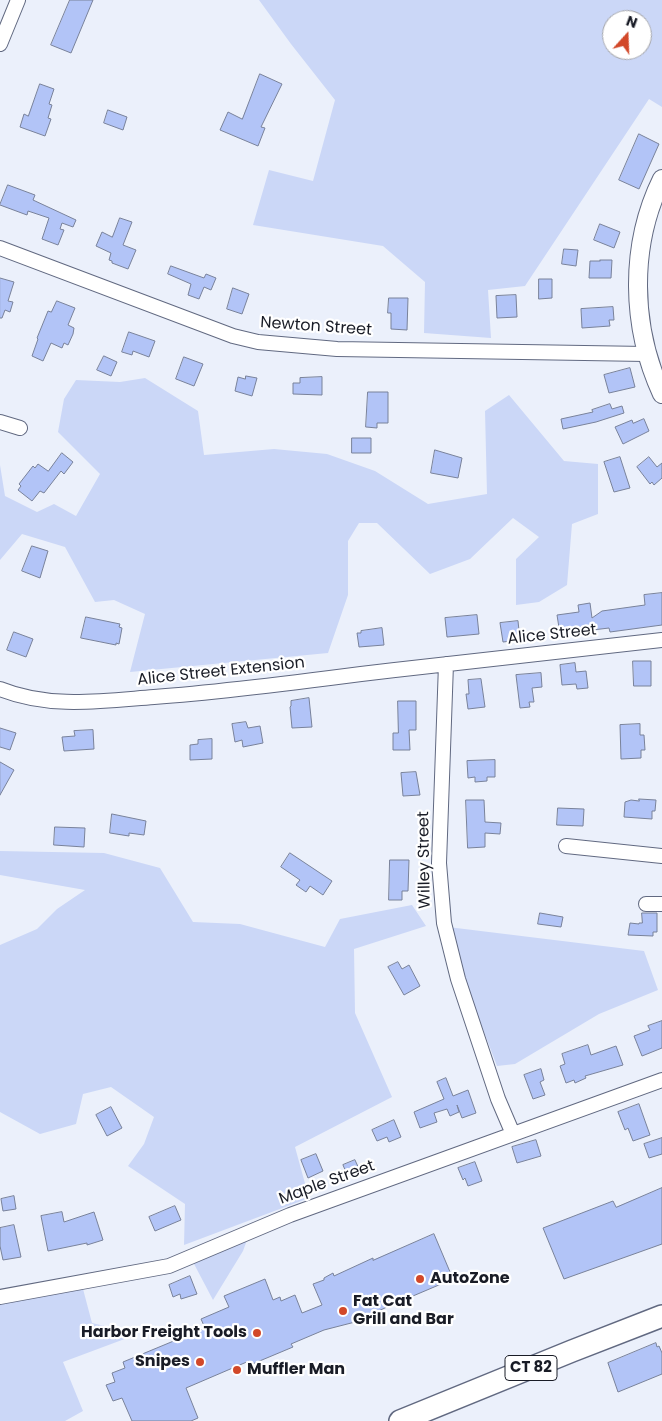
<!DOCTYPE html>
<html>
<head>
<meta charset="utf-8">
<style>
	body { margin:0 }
	#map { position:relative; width:662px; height:1421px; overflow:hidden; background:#ebf0fb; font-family:Poppins,sans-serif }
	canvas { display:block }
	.north { position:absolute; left:602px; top:10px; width:50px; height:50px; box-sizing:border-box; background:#fff; border:1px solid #a3a4a8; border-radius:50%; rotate:20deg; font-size:14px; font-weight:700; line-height:20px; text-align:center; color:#191c26 }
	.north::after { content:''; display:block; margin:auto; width:18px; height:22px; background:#d24829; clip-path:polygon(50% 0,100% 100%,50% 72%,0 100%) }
</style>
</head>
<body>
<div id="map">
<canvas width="662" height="1421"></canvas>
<div class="north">N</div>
</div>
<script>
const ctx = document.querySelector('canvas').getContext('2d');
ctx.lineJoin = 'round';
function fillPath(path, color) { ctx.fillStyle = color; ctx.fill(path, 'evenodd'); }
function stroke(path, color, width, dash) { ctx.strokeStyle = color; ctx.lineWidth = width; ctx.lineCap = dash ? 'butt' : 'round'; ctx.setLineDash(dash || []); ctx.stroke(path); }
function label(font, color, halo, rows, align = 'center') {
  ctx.font = font + ' Poppins,sans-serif'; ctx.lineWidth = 4.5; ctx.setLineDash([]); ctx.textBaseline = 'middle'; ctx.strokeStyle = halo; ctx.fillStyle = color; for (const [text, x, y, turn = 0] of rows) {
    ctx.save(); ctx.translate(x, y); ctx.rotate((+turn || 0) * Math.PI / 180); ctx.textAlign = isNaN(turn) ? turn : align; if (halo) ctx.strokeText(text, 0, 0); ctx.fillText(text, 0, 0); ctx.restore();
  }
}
fillPath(new Path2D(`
	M 259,0 L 662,0 L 662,107 L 649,99 L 525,286 L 488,290 L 491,338 L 424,333 L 425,282 L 383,246 L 253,225 L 269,170 L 313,181 L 335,100 L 291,44 ZM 612,20 L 642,20 L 642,50 L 612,50 Z
	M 145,378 L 198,411 L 204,455 L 274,449 L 327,454 L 375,471 L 428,504 L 487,494 L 485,411 L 509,395 L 564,461 L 598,464 L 598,514 L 572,524 L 567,585 L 539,602 L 516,605 L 516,559 L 539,537 L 513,518 L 470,559 L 430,574 L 377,523 L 359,523 L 348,541 L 348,595 L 328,653 L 130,672 L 145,614 L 114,600 L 95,602 L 65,547 L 22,534 L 0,560 L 0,465 L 5,496 L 37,512 L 54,504 L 76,516 L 100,474 L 58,432 L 64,399 L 76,380 L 120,382 Z
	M 0,851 L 104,853 L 160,868 L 193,922 L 240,924 L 325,947 L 340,919 L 412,905 L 426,926 L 354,949 L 355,1013 L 392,1097 L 295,1147 L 309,1198 L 184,1245 L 185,1204 L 128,1166 L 144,1144 L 154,1117 L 111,1087 L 83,1094 L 76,1124 L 40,1134 L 0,1112 L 0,945 L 37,929 L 57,909 L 85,890 L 0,875 Z
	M 448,927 L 644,951 L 658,990 L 599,1014 L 515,1064 L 497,1066 L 468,990 Z
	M 247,1240 L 243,1251 L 213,1300 L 193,1262 Z
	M 83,1289 L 92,1323 L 138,1334 L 63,1362 L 83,1411 L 65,1421 L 0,1421 L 0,1304 Z`), '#cbd7f7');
const building = new Path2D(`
	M 70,0 L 93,0 L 71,53 L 51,45 Z
	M 260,74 L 282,84 L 261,127 L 265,128 L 258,146 L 220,130 L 228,112 L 242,119 Z
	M 40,84 L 54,89 L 49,104 L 52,105 L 48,118 L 51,119 L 45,136 L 20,127 L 24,114 L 28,116 Z
	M 108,110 L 127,117 L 123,130 L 104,123 Z
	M 639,134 L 659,144 L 639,189 L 619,180 Z
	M 8,185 L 35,195 L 33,200 L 76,220 L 73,227 L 62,223 L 60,229 L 64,230 L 58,245 L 42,239 L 49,218 L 28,211 L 27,215 L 0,205 Z
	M 120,218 L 132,222 L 123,245 L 136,250 L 128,269 L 112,263 L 112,261 L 109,260 L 111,253 L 96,246 L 102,232 L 112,237 Z
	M 600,224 L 620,232 L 614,248 L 594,240 Z
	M 564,249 L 578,250 L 576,266 L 562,264 Z
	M 600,260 L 612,260 L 611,278 L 589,278 L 590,261 L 600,261 Z
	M 171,266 L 204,278 L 206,274 L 216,278 L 211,290 L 204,287 L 199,299 L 188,295 L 191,284 L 168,274 Z
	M 0,278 L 14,282 L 8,301 L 13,302 L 10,312 L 5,310 L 2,318 L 0,318 Z
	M 539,279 L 552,279 L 552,298 L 539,299 Z
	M 233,288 L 249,294 L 242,314 L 227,309 Z
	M 516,295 L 517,317 L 497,318 L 496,296 Z
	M 389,298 L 408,298 L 407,330 L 391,329 L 391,313 L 388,313 Z
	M 57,301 L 75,308 L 68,325 L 74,328 L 73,334 L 68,345 L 64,343 L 62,348 L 51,343 L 43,361 L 32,356 L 38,339 L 37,338 L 48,311 L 51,312 Z
	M 613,307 L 614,320 L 609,320 L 610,326 L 582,328 L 581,309 Z
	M 129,332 L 155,341 L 149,357 L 133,351 L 132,355 L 122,352 Z
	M 104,356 L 117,362 L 111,376 L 97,370 Z
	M 184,357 L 203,364 L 194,386 L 176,379 Z
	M 630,368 L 635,387 L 609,393 L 604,375 Z
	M 246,376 L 257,378 L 252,396 L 235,391 L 238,377 L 245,379 Z
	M 322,377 L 322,395 L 293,394 L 293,383 L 300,383 L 300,378 Z
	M 368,392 L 388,392 L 388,423 L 377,423 L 377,428 L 366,427 Z
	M 610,404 L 612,409 L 622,406 L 624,413 L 596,422 L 563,429 L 561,419 L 593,412 L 592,410 Z
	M 644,419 L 649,431 L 623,444 L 615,427 L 632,420 L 633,423 Z
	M 352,438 L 371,438 L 371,453 L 352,453 Z
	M 435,450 L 462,458 L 458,478 L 431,473 Z
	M 62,453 L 73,462 L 64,474 L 61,471 L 44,493 L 40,491 L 32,501 L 18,490 L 21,486 L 19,484 L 33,466 L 35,468 L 38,464 L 48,471 Z
	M 620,457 L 630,488 L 614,492 L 604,462 Z
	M 649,457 L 657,467 L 662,463 L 662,478 L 654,485 L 652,482 L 650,484 L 637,467 Z
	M 32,546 L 48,551 L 40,578 L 22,571 Z
	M 662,593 L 662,625 L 610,632 L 609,628 L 560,634 L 557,615 L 579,612 L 578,605 L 590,603 L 592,618 L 602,611 L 645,605 L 644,595 Z
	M 477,615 L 479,634 L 447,637 L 445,618 Z
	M 86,617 L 120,624 L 119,627 L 122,628 L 119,644 L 116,643 L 116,645 L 81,638 Z
	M 518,621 L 520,640 L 503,642 L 500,623 Z
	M 382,628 L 384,645 L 359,647 L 357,633 L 361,633 L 361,631 Z
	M 14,632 L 33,639 L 26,657 L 7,650 Z
	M 633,661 L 651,661 L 651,686 L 634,686 Z
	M 575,663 L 576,672 L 586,671 L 588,688 L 577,689 L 576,684 L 562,685 L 560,665 Z
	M 541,673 L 542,687 L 532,688 L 534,702 L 529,702 L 530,707 L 520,708 L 516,675 Z
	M 481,679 L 485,707 L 468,709 L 466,694 L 469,694 L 468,680 Z
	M 309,698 L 312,727 L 292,728 L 290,707 L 291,706 L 291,701 Z
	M 398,701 L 416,701 L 416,730 L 409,730 L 410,750 L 393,750 L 393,733 L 398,733 Z
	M 246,722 L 248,728 L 260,726 L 263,743 L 243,747 L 242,740 L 235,742 L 232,724 Z
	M 640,724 L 640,735 L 644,735 L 645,750 L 641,750 L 641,758 L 621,759 L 620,725 Z
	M 0,728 L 16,733 L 10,750 L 0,747 Z
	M 93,730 L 94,749 L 64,751 L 62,737 L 75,736 L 74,731 Z
	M 212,739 L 212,759 L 190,760 L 190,745 L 198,744 L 198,740 Z
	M 495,760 L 495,777 L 487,777 L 487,781 L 475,782 L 475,777 L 468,778 L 467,761 Z
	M 0,762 L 14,770 L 0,795 Z
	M 416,772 L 420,795 L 403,796 L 401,773 Z
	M 639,799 L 656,800 L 655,811 L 652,811 L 652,819 L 624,817 L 625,802 L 631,800 L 639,801 Z
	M 466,800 L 484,800 L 485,822 L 501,823 L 500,834 L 485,833 L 485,847 L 468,848 Z
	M 558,808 L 584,809 L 583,826 L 557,825 Z
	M 112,814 L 146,821 L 144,835 L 129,833 L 129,836 L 110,833 Z
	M 55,827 L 85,828 L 84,847 L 54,845 Z
	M 290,853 L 332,881 L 323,895 L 310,886 L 306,892 L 296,885 L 300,880 L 281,867 Z
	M 390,860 L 409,860 L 408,891 L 402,891 L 402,900 L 389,900 Z
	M 540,913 L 563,917 L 561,927 L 538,924 Z
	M 642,913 L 657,913 L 657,932 L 653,932 L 653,936 L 628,935 L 630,923 L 639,924 L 639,923 L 642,923 Z
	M 398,962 L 402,969 L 409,965 L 420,986 L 404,995 L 388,967 Z
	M 662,1021 L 662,1048 L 642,1056 L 634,1036 L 650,1030 L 648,1026 Z
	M 588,1045 L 591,1055 L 616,1046 L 623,1065 L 585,1076 L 586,1078 L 575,1083 L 574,1080 L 566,1083 L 560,1066 L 565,1064 L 562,1054 Z
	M 541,1069 L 544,1080 L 540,1082 L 545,1095 L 533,1099 L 524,1075 Z
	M 446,1078 L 453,1096 L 468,1090 L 476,1113 L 462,1118 L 457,1105 L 459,1112 L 450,1116 L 447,1109 L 434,1113 L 437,1122 L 420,1128 L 414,1112 L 444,1099 L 437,1082 Z
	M 639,1104 L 650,1135 L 633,1141 L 628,1128 L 625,1130 L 618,1112 Z
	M 111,1107 L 122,1128 L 107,1136 L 96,1115 Z
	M 394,1120 L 401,1137 L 389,1142 L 387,1137 L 377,1141 L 372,1130 Z
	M 662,1138 L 662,1154 L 649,1158 L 644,1144 Z
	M 536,1140 L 541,1156 L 517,1163 L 512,1147 Z
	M 316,1154 L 323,1171 L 308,1178 L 301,1160 Z
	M 355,1160 L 360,1171 L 348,1177 L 343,1165 Z
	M 475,1162 L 482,1181 L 468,1186 L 465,1178 L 463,1180 L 458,1168 Z
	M 662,1188 L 662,1244 L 564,1279 L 543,1228 L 613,1201 L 616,1207 Z
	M 14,1196 L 16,1209 L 3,1211 L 1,1199 Z
	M 175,1206 L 181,1220 L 155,1231 L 149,1217 Z
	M 62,1212 L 64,1222 L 94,1212 L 103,1240 L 87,1245 L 87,1243 L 48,1251 L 41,1216 Z
	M 14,1225 L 21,1257 L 3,1260 L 0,1246 L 0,1228 Z
	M 434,1234 L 453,1279 L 387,1307 L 359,1320 L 359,1321 L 324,1330 L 291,1344 L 293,1347 L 250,1365 L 249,1361 L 186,1388 L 198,1418 L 191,1421 L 132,1421 L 122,1398 L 113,1401 L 106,1385 L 115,1382 L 112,1373 L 125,1368 L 123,1362 L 205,1328 L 201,1319 L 229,1307 L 224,1296 L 265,1279 L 273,1300 L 280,1297 L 281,1301 L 295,1295 L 302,1313 L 322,1305 L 313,1284 L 324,1280 L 324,1278 L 333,1273 L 334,1276 L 373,1258 L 373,1260 Z
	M 190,1276 L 197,1294 L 181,1299 L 180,1294 L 173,1297 L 169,1285 Z
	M 656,1343 L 657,1347 L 659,1346 L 662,1353 L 662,1374 L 618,1392 L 608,1363 Z`);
fillPath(building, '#b2c4f7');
stroke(building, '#79829a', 1);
const minor = new Path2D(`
	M 0,44 L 18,0
	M 0,248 L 233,336 L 258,342 L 337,349 L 646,354
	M 0,422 L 20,428
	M 446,664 L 439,863 L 444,923 L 458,979 L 498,1099 L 513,1134
	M 0,689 C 49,709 102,701 154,697 C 223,692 292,683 361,674 C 461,662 561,651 662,640
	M 566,846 L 662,856
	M 646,904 L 662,904
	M 0,1297 L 169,1266 L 290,1215 L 662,1080`);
const tertiary = new Path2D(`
	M 662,179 C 629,246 631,327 662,394`);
const primary = new Path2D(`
	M 400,1421 L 572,1351 L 662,1316`);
stroke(minor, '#616981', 16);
stroke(tertiary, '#616981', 20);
stroke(primary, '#616981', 24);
stroke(minor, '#fff', 14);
stroke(tertiary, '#fff', 18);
stroke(primary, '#fff', 21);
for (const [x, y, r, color] of [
	[420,1279,5,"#d24829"],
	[343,1311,5,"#d24829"],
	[257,1333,5,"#d24829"],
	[200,1362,5,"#d24829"],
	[237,1370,5,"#d24829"]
]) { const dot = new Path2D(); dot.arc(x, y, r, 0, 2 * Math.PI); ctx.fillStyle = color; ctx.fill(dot); stroke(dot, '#fff', 2); }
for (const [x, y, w] of [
	[531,1368,52]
]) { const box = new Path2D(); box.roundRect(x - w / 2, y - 12.5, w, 25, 4); ctx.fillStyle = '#fff'; ctx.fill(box); stroke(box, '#191c26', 1); }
label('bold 15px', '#191c26', null, [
	["CT 82",531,1368]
]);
label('16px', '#191c26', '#fff', [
	["Newton Street",316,327,4],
	["Alice Street",552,635,-6],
	["Alice Street Extension",221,672,-6],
	["Willey Street",425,860,-91],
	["Maple Street",327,1183,-20]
]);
label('bold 16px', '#191c26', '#fff', [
	["AutoZone",430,1279],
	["Fat Cat",353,1302],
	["Grill and Bar",353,1320],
	["Harbor Freight Tools",247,1333,"right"],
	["Snipes",190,1362,"right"],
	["Muffler Man",247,1370]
], 'left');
</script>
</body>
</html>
